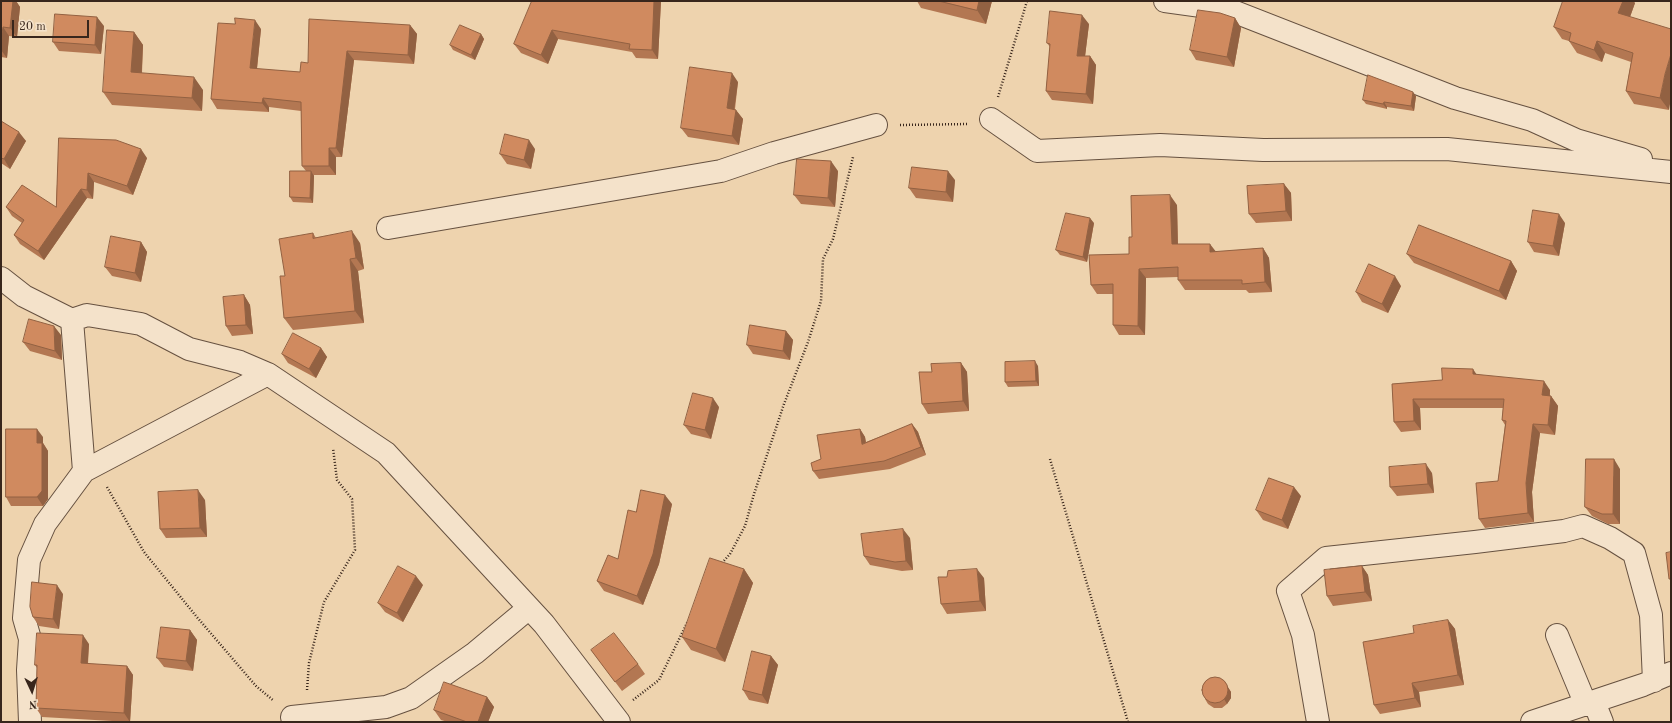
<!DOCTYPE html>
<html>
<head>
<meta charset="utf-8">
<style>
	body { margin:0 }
	#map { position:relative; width:1672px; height:723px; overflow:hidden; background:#eed3ae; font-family:"Old Standard TT",serif }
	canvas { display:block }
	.frame { position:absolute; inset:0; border:2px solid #38261c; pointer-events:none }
	.north { position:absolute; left:12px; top:671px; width:40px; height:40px; -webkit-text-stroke:3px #f4e2ca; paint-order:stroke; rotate:176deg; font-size:11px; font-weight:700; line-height:16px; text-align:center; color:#38261c }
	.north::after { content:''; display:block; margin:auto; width:14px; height:18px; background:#38261c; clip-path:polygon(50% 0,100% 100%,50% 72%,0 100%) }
	.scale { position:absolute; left:12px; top:20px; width:77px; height:18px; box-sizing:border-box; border:2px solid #38261c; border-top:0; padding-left:5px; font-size:12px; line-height:14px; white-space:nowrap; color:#38261c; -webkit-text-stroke:3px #f4e2ca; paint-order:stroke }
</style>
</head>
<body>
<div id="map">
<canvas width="1672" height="723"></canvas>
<div class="frame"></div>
<div class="north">N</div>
<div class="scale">20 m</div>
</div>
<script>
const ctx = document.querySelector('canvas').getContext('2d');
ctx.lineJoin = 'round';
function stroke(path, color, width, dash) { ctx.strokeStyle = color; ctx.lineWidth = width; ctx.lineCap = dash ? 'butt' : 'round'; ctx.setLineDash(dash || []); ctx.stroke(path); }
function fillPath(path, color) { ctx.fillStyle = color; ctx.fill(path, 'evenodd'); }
const minor = new Path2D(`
	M 1165,1 L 1230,10 L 1455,98 L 1532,120 L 1576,140 L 1641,159
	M 991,119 L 1037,151 L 1160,145 L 1263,150 L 1447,149 L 1671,172
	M 388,228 L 721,171 L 774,153 L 876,125
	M 1,278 L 24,296 L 72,320 L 87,315 L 141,324 L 189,349 L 240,362 L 268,374 L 386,453 L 544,624 L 619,722
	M 72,320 L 84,471
	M 1557,635 L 1586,705
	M 1594,702 L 1602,722
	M 292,717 L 386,707 L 411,698 L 475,653 L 529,608
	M 30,722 L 28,670 L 30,639 L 24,618 L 29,560 L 45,524 L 84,471 L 268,374
	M 1318,722 L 1303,635 L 1288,591 L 1326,558 L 1475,542 L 1564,531 L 1583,526 L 1610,538 L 1634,553 L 1651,615 L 1654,681
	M 1532,722 L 1643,685 L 1671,673`);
stroke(minor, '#665140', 24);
stroke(new Path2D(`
	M 998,97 L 1027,1
	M 900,125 L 969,124
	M 1050,459 L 1128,722
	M 107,487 L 144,552 L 196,616 L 256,686 L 274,701
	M 722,563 L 730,554 L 745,526 L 754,494 L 784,404 L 808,342 L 821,301 L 823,259 L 833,239 L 853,157
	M 307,690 L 309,663 L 324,602 L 355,550 L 352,499 L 337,480 L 333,448
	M 633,700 L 659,680 L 688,621`), '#38261c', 2.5, [1, 2]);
stroke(minor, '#f4e2ca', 22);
fillPath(new Path2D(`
	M 1,1 L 16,1 L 20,7 L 17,37 L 9,36 L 7,58 L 1,57 Z
	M 532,1 L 661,1 L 658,59 L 636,58 L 632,52 L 558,39 L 548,64 L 521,53 L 514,44 Z
	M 917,1 L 992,1 L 986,24 L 921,8 Z
	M 1563,1 L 1633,1 L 1635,3 L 1630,17 L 1669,110 L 1634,104 L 1626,91 L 1631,62 L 1605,53 L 1602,62 L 1577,53 L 1569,41 L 1562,39 L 1554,27 Z
	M 1235,18 L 1241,28 L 1234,67 L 1196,60 L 1190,50 Z
	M 1089,24 L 1085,56 L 1090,56 L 1096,65 L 1093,104 L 1052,100 L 1046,91 L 1050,47 L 1047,43 Z
	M 410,25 L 417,34 L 414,64 L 354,60 L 342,157 L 336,157 L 336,175 L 314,175 L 313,203 L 293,202 L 290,197 L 306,171 L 302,166 L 301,111 L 269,107 L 269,112 L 217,109 L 211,99 L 261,29 L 257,69 L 300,72 L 308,63 Z
	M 104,26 L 101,54 L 59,51 L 53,42 Z
	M 134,32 L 143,45 L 142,73 L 203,90 L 202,111 L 112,105 L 103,92 Z
	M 481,34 L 484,39 L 475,60 L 453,50 L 450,45 Z
	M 738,82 L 735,109 L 743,119 L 739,145 L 688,137 L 681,128 Z
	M 1416,96 L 1414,111 L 1387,107 L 1387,109 L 1366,104 L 1363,100 Z
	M 1,121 L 26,141 L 10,169 L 1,163 Z
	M 59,138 L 147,158 L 133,195 L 94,182 L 93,199 L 87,198 L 44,260 L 20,244 L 14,235 L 22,223 L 12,216 L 6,207 L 56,207 Z
	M 535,149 L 531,169 L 507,164 L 500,154 Z
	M 838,171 L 835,207 L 801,204 L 794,195 Z
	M 955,180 L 953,202 L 916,198 L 909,188 Z
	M 1284,184 L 1291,193 L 1292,221 L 1256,223 L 1249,214 Z
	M 1177,205 L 1178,244 L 1216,252 L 1263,248 L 1269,258 L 1272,292 L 1249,293 L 1246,290 L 1185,290 L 1178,280 L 1178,277 L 1146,278 L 1145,335 L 1119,335 L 1113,325 L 1113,294 L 1097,294 L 1091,285 L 1129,254 L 1132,237 Z
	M 1094,223 L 1087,262 L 1060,255 L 1056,250 Z
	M 1565,223 L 1559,256 L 1534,252 L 1528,242 Z
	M 313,233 L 316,238 L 360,243 L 364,269 L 358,271 L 364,323 L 293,330 L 284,318 L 285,276 Z
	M 141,242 L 147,252 L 141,282 L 112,276 L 105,267 Z
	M 1407,254 L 1511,261 L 1517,271 L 1506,300 L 1414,263 Z
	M 1401,286 L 1388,313 L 1362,302 L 1356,292 Z
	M 244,295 L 250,305 L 253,334 L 232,336 L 226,326 Z
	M 786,331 L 793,340 L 790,360 L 753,354 L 747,345 Z
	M 61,335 L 62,360 L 30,351 L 23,342 Z
	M 321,348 L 327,357 L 316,378 L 288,363 L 282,354 Z
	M 961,363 L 967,372 L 969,411 L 928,414 L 922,404 L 932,372 Z
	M 1038,366 L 1039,386 L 1008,387 L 1005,382 Z
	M 1476,374 L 1550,390 L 1550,396 L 1551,396 L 1558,406 L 1555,435 L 1540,433 L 1532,492 L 1534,522 L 1485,528 L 1479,519 L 1498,481 L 1505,425 L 1502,420 L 1503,408 L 1420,408 L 1421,430 L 1401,432 L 1394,422 L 1392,384 L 1442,380 Z
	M 719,407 L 711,439 L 691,434 L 684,425 Z
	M 912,424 L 918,432 L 926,455 L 890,469 L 819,479 L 813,471 L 821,459 L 860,429 L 865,437 L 866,442 Z
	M 43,437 L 43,443 L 48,451 L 48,499 L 43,506 L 11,506 L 6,497 Z
	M 1620,469 L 1620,524 L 1608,524 L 1592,516 L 1585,507 Z
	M 1432,473 L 1434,493 L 1397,496 L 1390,487 Z
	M 1301,496 L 1288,529 L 1263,520 L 1256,510 Z
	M 205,500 L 207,537 L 166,538 L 160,529 Z
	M 672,504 L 659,564 L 643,605 L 604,591 L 597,581 L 618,559 L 636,512 Z
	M 910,538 L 913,570 L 902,571 L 870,565 L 864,556 Z
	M 1362,566 L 1368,575 L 1372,601 L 1333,606 L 1327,596 Z
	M 744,569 L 753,583 L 725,662 L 691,650 L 682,637 Z
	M 984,578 L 986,611 L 947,614 L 941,604 Z
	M 423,585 L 403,622 L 385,612 L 378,603 Z
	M 63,594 L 59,629 L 39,626 L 33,617 Z
	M 1448,620 L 1455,629 L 1464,685 L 1419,692 L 1421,707 L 1380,714 L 1374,705 L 1414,633 Z
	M 190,630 L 197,640 L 193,671 L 164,667 L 157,658 Z
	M 89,644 L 88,664 L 127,666 L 133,675 L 130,722 L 42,717 L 36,708 L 37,668 L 35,665 Z
	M 591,650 L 638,664 L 645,674 L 622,691 Z
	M 771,656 L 778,665 L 768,704 L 749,700 L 743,690 Z
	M 1224,681 L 1231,692 L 1231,698 L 1227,704 L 1222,708 L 1214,708 L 1208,704 L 1205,699 Z
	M 487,697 L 494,707 L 488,722 L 448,722 L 441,720 L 434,710 Z`), '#b37752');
fillPath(new Path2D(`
	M 9,1 L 16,1 L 20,7 L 17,37 L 10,28 Z
	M 654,1 L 661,1 L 658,59 L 652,50 Z
	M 979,1 L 992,1 L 986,24 L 977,10 Z
	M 1623,1 L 1633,1 L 1635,3 L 1627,25 L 1618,13 Z
	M 1082,15 L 1089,24 L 1084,65 L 1077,56 Z
	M 97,17 L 104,26 L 101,54 L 95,45 Z
	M 1235,18 L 1241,28 L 1234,67 L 1227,57 Z
	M 255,20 L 261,29 L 256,77 L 250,68 Z
	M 410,25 L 417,34 L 414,64 L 408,55 Z
	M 3,27 L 9,36 L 7,58 L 1,50 L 1,40 Z
	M 552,30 L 558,39 L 548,64 L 541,55 Z
	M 134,32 L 143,45 L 141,86 L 131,72 Z
	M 481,34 L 484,39 L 475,60 L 471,55 Z
	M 1597,41 L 1605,53 L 1602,62 L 1594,50 Z
	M 347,51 L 354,60 L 342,157 L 336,148 Z
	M 1671,54 L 1671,98 L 1669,110 L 1660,98 L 1665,74 Z
	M 1090,56 L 1096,65 L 1093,104 L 1086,94 Z
	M 732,73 L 738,82 L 733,118 L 727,108 Z
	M 194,77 L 203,90 L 202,111 L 192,98 Z
	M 1413,92 L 1416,96 L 1414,111 L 1411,106 Z
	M 263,98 L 269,107 L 269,112 L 262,103 Z
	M 1384,102 L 1387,107 L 1387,109 L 1383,104 Z
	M 736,110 L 743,119 L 739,145 L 732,136 Z
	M 19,132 L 26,141 L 10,169 L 4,159 Z
	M 529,140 L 535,149 L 531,169 L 524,160 Z
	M 329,148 L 336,157 L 336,175 L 329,166 Z
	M 141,149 L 147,158 L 133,195 L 127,186 Z
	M 831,161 L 838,171 L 835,207 L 828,198 Z
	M 311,171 L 314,176 L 313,203 L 310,198 Z
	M 948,171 L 955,180 L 953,202 L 946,192 Z
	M 88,173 L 94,182 L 93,199 L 87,190 Z
	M 1284,184 L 1291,193 L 1292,221 L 1286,211 Z
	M 81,189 L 87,198 L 44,260 L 38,251 Z
	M 1170,195 L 1177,205 L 1178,253 L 1172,244 Z
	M 1559,214 L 1565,223 L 1559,256 L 1553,246 Z
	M 1090,218 L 1094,223 L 1087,262 L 1083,257 Z
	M 352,231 L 360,243 L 364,269 L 356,258 Z
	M 141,242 L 147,252 L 141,282 L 135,273 Z
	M 1210,244 L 1217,253 L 1210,252 Z
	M 1263,248 L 1269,258 L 1272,292 L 1265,282 Z
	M 350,259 L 358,271 L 364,323 L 355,311 Z
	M 1511,261 L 1517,271 L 1506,300 L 1499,291 Z
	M 1139,269 L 1146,278 L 1145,335 L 1138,326 Z
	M 1395,276 L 1401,286 L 1388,313 L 1382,304 Z
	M 244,295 L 250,305 L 253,334 L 246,325 Z
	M 54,326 L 61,335 L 62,360 L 55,351 Z
	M 786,331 L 793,340 L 790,360 L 783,351 Z
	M 321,348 L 327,357 L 316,378 L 309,369 Z
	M 1035,361 L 1038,366 L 1039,386 L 1036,381 Z
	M 961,363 L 967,372 L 969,411 L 963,401 Z
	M 1473,369 L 1479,378 L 1473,374 Z
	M 1544,381 L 1550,390 L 1549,405 L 1542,395 Z
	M 1551,396 L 1558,406 L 1555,435 L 1548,425 Z
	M 713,398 L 719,407 L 711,439 L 705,430 Z
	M 1413,399 L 1420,408 L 1421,430 L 1414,421 Z
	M 912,424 L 918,432 L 926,455 L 921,447 Z
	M 1533,424 L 1540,433 L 1532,492 L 1534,522 L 1528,513 L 1526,483 Z
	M 37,429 L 43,437 L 43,443 L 48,451 L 48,499 L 43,506 L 37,497 Z
	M 860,429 L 865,437 L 867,451 L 862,444 Z
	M 1614,459 L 1620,469 L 1620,524 L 1613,514 Z
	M 1426,464 L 1432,473 L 1434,493 L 1428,484 Z
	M 1294,487 L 1301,496 L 1288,529 L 1282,520 Z
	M 198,490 L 205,500 L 207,537 L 200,528 Z
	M 665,495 L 672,504 L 659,564 L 643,605 L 637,596 Z
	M 903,529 L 910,538 L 913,570 L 906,561 Z
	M 1362,566 L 1368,575 L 1372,601 L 1365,592 Z
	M 744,569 L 753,583 L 725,662 L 716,649 Z
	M 977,569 L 984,578 L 986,611 L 980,601 Z
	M 416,576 L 423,585 L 403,622 L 397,613 Z
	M 57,585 L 63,594 L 59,629 L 53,619 Z
	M 1448,620 L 1455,629 L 1464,685 L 1458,675 Z
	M 190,630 L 197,640 L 193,671 L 186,661 Z
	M 83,635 L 89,644 L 87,672 L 81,663 Z
	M 771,656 L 778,665 L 768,704 L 762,695 Z
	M 127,666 L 133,675 L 130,722 L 124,713 Z
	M 1224,681 L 1231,692 L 1231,698 L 1227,704 L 1224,699 Z
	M 1412,683 L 1419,692 L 1421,707 L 1415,698 Z
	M 487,697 L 494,707 L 488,722 L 478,722 Z`), '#926142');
const building = new Path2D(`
	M 1,1 L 13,1 L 10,28 L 3,27 L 1,40 Z
	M 532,1 L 654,1 L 652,50 L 629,49 L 630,44 L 552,30 L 541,55 L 514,44 Z
	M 939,1 L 979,1 L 977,10 Z
	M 1563,1 L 1623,1 L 1618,13 L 1671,29 L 1671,54 L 1665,74 L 1660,98 L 1626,91 L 1633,53 L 1597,41 L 1594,50 L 1569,41 L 1571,33 L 1554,27 Z
	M 1198,10 L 1220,13 L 1235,18 L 1227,57 L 1190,50 Z
	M 1050,11 L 1082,15 L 1077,56 L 1090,56 L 1086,94 L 1046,91 L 1050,44 L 1047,43 Z
	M 55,14 L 97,17 L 95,45 L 53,42 Z
	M 235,18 L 255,20 L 250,68 L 300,72 L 301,62 L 308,63 L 309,19 L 410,25 L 408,55 L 347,51 L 336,148 L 329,148 L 329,166 L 302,166 L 301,102 L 263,98 L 262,103 L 211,99 L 218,23 L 235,24 Z
	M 460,25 L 481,34 L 471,55 L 450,45 Z
	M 107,30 L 134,32 L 131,72 L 194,77 L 192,98 L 103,92 Z
	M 690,67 L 732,73 L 727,108 L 736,110 L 732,136 L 681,128 Z
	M 1368,75 L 1413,92 L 1411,106 L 1384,102 L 1383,104 L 1363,100 Z
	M 1,121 L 19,132 L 4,159 L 1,158 Z
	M 505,134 L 529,140 L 524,160 L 500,154 Z
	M 59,138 L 116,140 L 141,149 L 127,186 L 88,173 L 87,190 L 81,189 L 38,251 L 14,235 L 24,220 L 6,207 L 22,185 L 56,207 Z
	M 797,159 L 831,161 L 828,198 L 794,195 Z
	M 912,167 L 948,171 L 946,192 L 909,188 Z
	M 290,171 L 311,171 L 310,198 L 290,197 Z
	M 1284,184 L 1286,211 L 1249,214 L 1247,186 Z
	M 1170,195 L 1172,244 L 1210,244 L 1210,252 L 1263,248 L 1265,282 L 1242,284 L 1242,280 L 1178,280 L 1178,267 L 1139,269 L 1138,326 L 1113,325 L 1113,284 L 1091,285 L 1089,255 L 1129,254 L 1129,237 L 1132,237 L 1131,196 Z
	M 1533,210 L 1559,214 L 1553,246 L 1528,242 Z
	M 1066,213 L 1090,218 L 1083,257 L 1056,250 Z
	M 1419,225 L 1511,261 L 1499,291 L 1407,254 Z
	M 352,231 L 356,258 L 350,259 L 355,311 L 284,318 L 280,276 L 285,276 L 279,239 L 313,233 L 313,238 Z
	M 111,236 L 141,242 L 135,273 L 105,267 Z
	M 1369,264 L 1395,276 L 1382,304 L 1356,292 Z
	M 244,295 L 246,325 L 226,326 L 223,297 Z
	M 29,319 L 54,326 L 55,351 L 23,342 Z
	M 750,325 L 786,331 L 783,351 L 747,345 Z
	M 293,333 L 321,348 L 309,369 L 282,354 Z
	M 1035,361 L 1036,381 L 1005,382 L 1005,362 Z
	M 961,363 L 963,401 L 922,404 L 919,372 L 932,372 L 931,364 Z
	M 1442,368 L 1473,369 L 1473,374 L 1544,381 L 1542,395 L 1551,396 L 1548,425 L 1533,424 L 1526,483 L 1528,513 L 1479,519 L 1476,483 L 1498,481 L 1506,421 L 1502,420 L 1504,399 L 1413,399 L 1414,421 L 1394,422 L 1392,384 L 1442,380 Z
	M 693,393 L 713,398 L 705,430 L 684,425 Z
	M 912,424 L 921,447 L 884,461 L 813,471 L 811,463 L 821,459 L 817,435 L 860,429 L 862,444 Z
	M 6,429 L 37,429 L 37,443 L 42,443 L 42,491 L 37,497 L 6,497 Z
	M 1586,459 L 1614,459 L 1613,514 L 1602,514 L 1585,507 Z
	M 1426,464 L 1428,484 L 1390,487 L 1389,467 Z
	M 1269,478 L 1294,487 L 1282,520 L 1256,510 Z
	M 198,490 L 200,528 L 160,529 L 158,492 Z
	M 641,490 L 665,495 L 653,554 L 637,596 L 597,581 L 608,555 L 618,559 L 628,510 L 636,512 Z
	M 903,529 L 906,561 L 895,562 L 864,556 L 861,534 Z
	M 1671,552 L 1671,579 L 1669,579 L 1666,553 Z
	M 710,558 L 744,569 L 716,649 L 682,637 Z
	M 398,566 L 416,576 L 397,613 L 378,603 Z
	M 1362,566 L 1365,592 L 1327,596 L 1324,570 Z
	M 977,569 L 980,601 L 941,604 L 938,577 L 947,577 L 948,571 Z
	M 32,582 L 57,585 L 53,619 L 33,617 L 30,607 Z
	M 1448,620 L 1458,675 L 1412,683 L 1415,698 L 1374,705 L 1363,642 L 1414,633 L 1413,626 Z
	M 161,627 L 190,630 L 186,661 L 157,658 Z
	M 37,633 L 83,635 L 81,663 L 127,666 L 124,713 L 36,708 L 37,665 L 35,665 Z
	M 614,633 L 638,664 L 615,682 L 591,650 Z
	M 752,651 L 771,656 L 762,695 L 743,690 Z
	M1202 690a13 13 0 1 1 26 0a13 13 0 1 1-26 0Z
	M 444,682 L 487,697 L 478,722 L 467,722 L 434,710 Z`);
fillPath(building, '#d08a5f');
stroke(building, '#926142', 1);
</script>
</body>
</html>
